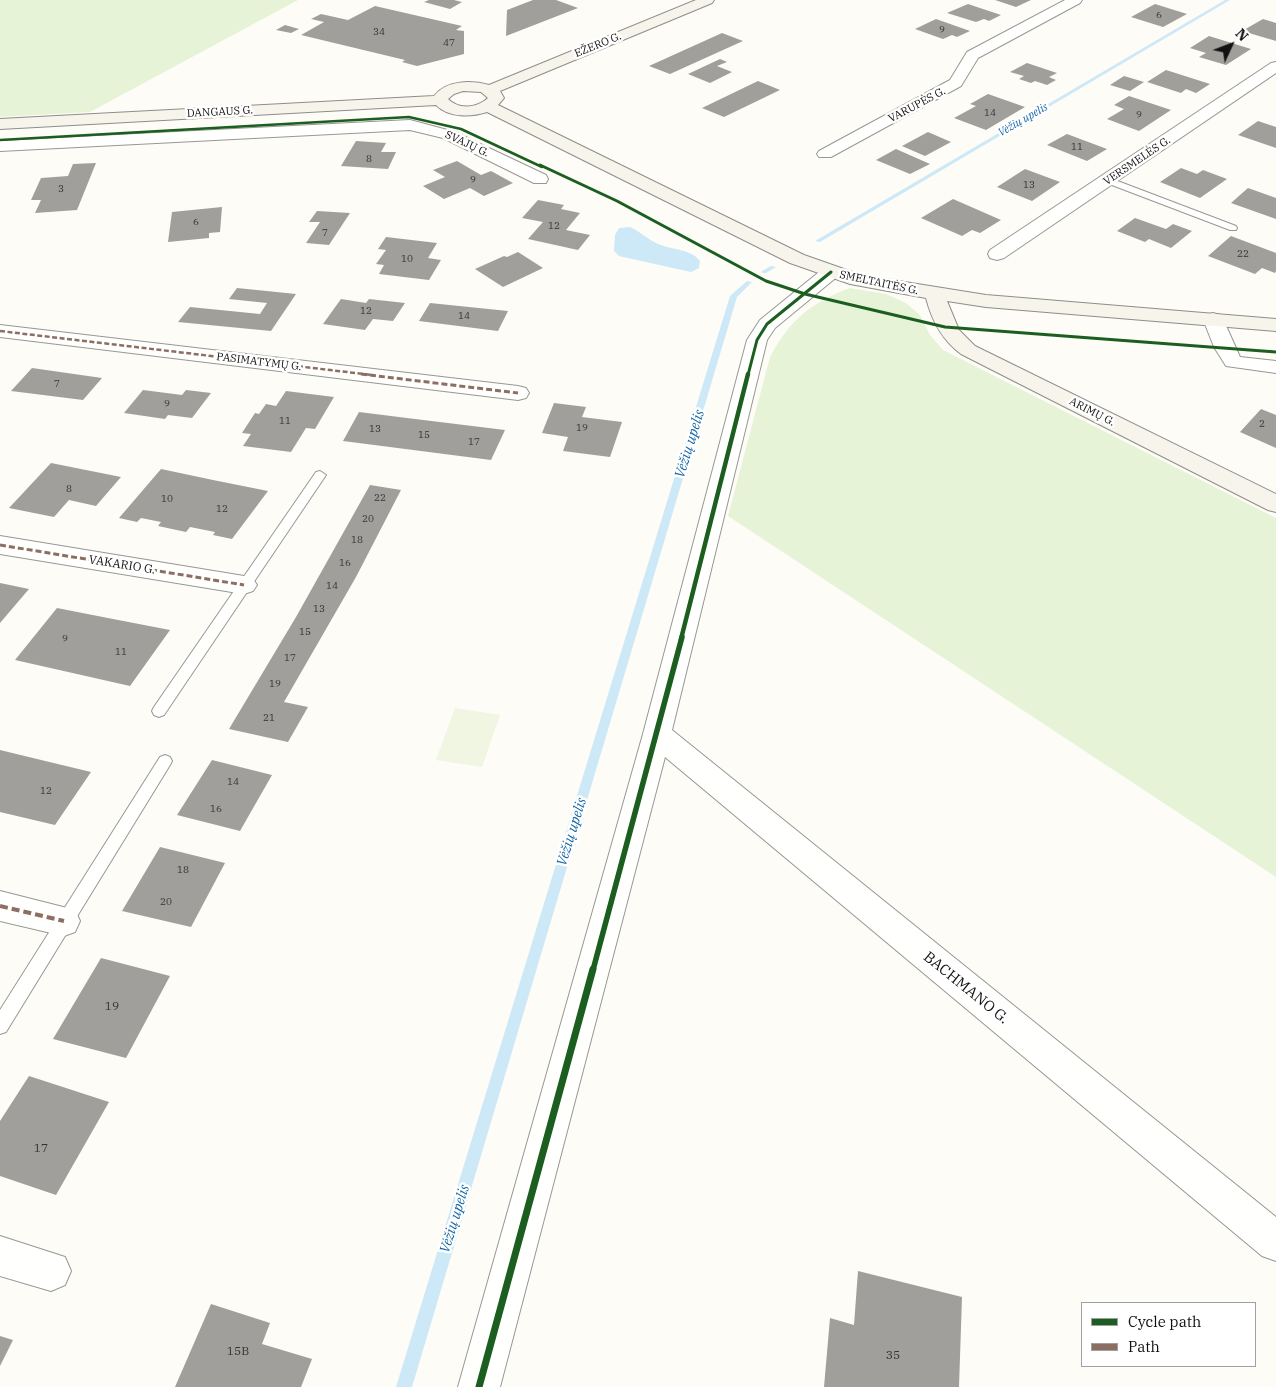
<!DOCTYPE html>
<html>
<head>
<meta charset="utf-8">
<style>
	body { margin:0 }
	#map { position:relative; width:1276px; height:1387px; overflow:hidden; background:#fdfcf7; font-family:"IBM Plex Serif",serif }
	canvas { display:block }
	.legend { position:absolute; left:1081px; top:1302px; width:175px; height:65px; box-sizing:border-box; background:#fff; border:1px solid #a0a0a0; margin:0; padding:6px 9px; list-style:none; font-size:15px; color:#111 }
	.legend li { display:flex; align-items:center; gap:10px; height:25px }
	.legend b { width:25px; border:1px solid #a0a0a0 }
	.north { position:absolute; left:1206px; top:20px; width:50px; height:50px; -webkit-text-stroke:4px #fff; paint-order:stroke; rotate:47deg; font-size:14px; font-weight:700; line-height:20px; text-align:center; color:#111 }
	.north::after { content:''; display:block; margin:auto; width:18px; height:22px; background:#111; clip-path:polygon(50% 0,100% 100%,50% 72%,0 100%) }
</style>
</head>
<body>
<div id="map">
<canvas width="1276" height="1387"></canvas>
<ul class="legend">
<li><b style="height:6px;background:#1b5e20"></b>Cycle path</li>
<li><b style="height:6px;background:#8d6e63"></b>Path</li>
</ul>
<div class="north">N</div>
</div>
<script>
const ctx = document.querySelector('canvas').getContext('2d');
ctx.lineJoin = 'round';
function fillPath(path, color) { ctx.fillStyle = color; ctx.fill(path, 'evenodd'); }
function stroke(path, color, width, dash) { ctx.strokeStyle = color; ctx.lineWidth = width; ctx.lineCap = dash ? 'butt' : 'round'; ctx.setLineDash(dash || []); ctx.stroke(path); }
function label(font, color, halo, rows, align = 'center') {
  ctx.font = font + ' "IBM Plex Serif",serif'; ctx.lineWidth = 5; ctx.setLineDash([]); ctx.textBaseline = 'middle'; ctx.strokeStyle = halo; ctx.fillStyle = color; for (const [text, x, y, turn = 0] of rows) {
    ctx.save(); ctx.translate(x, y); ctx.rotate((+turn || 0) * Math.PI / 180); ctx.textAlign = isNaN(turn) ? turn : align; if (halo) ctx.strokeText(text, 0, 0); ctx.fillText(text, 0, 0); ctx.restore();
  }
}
fillPath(new Path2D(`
	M 0,0 L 298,0 L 90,112 L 0,117 Z
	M 850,288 L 886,294 L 906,303 L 920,315 L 930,335 L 943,350 L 1276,518 L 1276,877 L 728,516 L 770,357 C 790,320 810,303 850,288 Z`), '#e7f3d7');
fillPath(new Path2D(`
	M 455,708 L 500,715 L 482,767 L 436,760 Z`), '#f0f6e1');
fillPath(new Path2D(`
	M 630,227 C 641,232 649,241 661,245 C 673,250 691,249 700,261 L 699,268 L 691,272 L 619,256 L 614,251 L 615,235 L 619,228 Z`), '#cde8f7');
fillPath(new Path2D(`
	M 1225,0 L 1230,0 L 820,242 L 815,241 Z
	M 771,266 L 776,267 L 766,273 L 762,273 L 762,271 Z
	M 747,281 L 752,282 L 737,297 L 412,1387 L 396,1387 L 730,296 Z`), '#cde8f7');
fillPath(new Path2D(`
	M 429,0 L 454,0 L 462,2 L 450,9 L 424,2 Z
	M 533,0 L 556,0 L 578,8 L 506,36 L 507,10 Z
	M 995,0 L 1031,0 L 1016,7 Z
	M 968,4 L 1001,15 L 989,21 L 984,19 L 976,22 L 947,13 Z
	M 1155,4 L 1187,14 L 1163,27 L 1131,17 Z
	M 375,6 L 462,26 L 456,30 L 464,31 L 464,54 L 417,66 L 402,62 L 405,60 L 301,35 L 324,22 L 311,19 L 321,14 L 348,20 Z
	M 936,19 L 970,31 L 957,37 L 952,35 L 943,39 L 915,29 Z
	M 1263,19 L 1276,23 L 1276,41 L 1242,31 Z
	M 285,25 L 299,29 L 291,33 L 276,30 Z
	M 722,33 L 743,41 L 670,74 L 649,66 Z
	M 1209,36 L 1251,49 L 1226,65 L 1199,57 L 1206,53 L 1190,48 Z
	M 720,59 L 727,62 L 717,66 L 732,72 L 710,83 L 688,74 Z
	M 1027,63 L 1057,73 L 1049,77 L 1056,80 L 1047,85 L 1035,81 L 1031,83 L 1019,79 L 1024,76 L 1010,72 Z
	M 1166,70 L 1210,84 L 1196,93 L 1186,89 L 1181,93 L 1147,82 Z
	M 1124,76 L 1144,82 L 1130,91 L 1110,85 Z
	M 758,81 L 780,90 L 724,117 L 702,108 Z
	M 988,94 L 1025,107 L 986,130 L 954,118 L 976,106 L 970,104 Z
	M 1129,96 L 1171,110 L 1139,131 L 1107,119 L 1124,109 L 1114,105 Z
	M 1258,121 L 1276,127 L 1276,148 L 1238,135 Z
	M 928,132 L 951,142 L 925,156 L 902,146 Z
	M 1067,134 L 1107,149 L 1087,161 L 1047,145 Z
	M 356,141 L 386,143 L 381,152 L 396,152 L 388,169 L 341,166 Z
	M 896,149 L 930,164 L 910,174 L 876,160 Z
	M 457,161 L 481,175 L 491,171 L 513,183 L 484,196 L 470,188 L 444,199 L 423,186 L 445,177 L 433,170 Z
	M 96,163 L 77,210 L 35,213 L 41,200 L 31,200 L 41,178 L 68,176 L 73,164 Z
	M 1181,168 L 1197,174 L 1203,170 L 1227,179 L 1200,198 L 1160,182 Z
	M 1025,169 L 1060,182 L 1032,201 L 997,187 Z
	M 1248,188 L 1276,198 L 1276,219 L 1231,203 Z
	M 953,199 L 1001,220 L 980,233 L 972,230 L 962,236 L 921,218 Z
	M 538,200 L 564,205 L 561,209 L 580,213 L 566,230 L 590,235 L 578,250 L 528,239 L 543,222 L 522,218 Z
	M 222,207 L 220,232 L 209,233 L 209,238 L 168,242 L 172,212 Z
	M 317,211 L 350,213 L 329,245 L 306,243 L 320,222 L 309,222 Z
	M 1135,218 L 1166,229 L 1173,224 L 1192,231 L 1171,248 L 1149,239 L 1145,242 L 1117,231 Z
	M 1231,236 L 1276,253 L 1276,271 L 1275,273 L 1262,268 L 1255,274 L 1208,256 Z
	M 386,237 L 437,243 L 428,258 L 441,260 L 429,280 L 379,274 L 384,265 L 376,264 L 386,250 L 378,249 Z
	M 518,252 L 543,268 L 503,287 L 475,269 L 504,256 L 507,257 Z
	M 237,288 L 296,294 L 271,331 L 178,322 L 190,307 L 260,314 L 267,303 L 229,299 Z
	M 341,299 L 366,303 L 369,299 L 405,303 L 393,321 L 373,319 L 365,330 L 323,324 Z
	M 430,303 L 508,311 L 498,331 L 419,321 Z
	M 32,368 L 102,378 L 83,400 L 11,391 Z
	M 143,390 L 182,395 L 186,390 L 211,393 L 192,418 L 168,415 L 165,419 L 124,413 Z
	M 286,391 L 334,397 L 315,429 L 306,428 L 291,452 L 243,446 L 251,434 L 242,433 L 255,413 L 259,414 L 266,404 L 276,406 Z
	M 554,403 L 586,407 L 582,417 L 622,422 L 610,457 L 563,451 L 568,437 L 542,433 Z
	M 1261,409 L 1276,415 L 1276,448 L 1240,432 Z
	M 359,412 L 407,418 L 505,430 L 491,460 L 343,441 Z
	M 51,463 L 121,477 L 96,506 L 69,500 L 54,517 L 9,508 Z
	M 161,469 L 213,480 L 268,491 L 232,539 L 213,535 L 215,532 L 190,527 L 186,532 L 158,526 L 161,522 L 141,518 L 137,522 L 119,518 Z
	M 370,485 L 401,490 L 356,577 L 284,702 L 308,707 L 288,742 L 229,729 L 296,617 Z
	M 0,583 L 29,589 L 0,623 Z
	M 57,608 L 113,619 L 170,630 L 130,686 L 15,660 Z
	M 0,750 L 37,759 L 91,772 L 55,825 L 0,812 Z
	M 212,760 L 272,775 L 240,831 L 177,815 Z
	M 160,847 L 225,863 L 191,927 L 122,911 Z
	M 101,958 L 170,976 L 126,1058 L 53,1039 Z
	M 29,1076 L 109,1102 L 56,1195 L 0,1176 L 0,1121 Z
	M 858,1271 L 962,1297 L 959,1387 L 824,1387 L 830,1318 L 854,1325 Z
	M 211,1304 L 270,1323 L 262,1344 L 312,1359 L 301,1387 L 175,1387 Z
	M 0,1336 L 13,1340 L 0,1366 Z`), '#a19f9c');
const service = new Path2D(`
	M 1107,177 L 1236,226 L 1237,228 L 1236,230 L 1230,230 L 1104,182 L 1104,178 Z
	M 320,471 L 326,475 L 324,478 L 164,715 L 159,717 L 154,715 L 152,711 L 154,707 L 316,472 Z
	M 165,755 L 170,757 L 172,761 L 170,765 L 6,1032 L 0,1034 L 0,1010 L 160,757 Z`);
const minor = new Path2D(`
	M 1065,0 L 1082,0 L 1080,3 L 978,58 L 961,86 L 831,157 L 819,157 L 817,154 L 819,151 L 950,80 L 967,52 Z
	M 1276,62 L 1276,73 L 1004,258 L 997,260 L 990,258 L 988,254 L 990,250 L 1271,63 Z
	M 410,120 L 455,132 L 546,175 L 548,179 L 546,183 L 534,183 L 443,138 L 410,130 L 0,151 L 0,141 Z
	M 831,266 L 838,268 L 840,272 L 838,276 L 775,328 L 767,340 L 672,730 L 1276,1217 L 1276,1261 L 1262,1256 L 665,757 L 500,1387 L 458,1387 L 643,734 L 747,340 L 760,320 L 824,268 Z
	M 1213,313 L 1220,315 L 1223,319 L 1240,357 L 1276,361 L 1276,373 L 1226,366 L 1214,347 L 1203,319 L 1206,315 Z
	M 0,325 L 518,386 L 526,388 L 529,393 L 526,398 L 518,400 L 0,337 Z
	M 0,536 L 244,576 L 253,579 L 257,585 L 253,591 L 244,594 L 0,554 Z
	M 0,891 L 75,910 L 80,921 L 75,932 L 64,936 L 0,921 Z
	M 0,1236 L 65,1257 L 71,1271 L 65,1285 L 51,1291 L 0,1276 Z`);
const secondary = new Path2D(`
	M 696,0 L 714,0 L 712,3 L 500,91 L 504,98 L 498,105 L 804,255 L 861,275 L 986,295 L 1276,319 L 1276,331 L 986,307 L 947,301 L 959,330 L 975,346 L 1276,494 L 1276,512 L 1268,510 L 961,354 C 942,340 932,321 926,298 L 850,284 L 790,263 L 487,112 C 471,117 449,118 436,105 L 0,129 L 0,119 L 434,96 C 446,80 472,80 489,85 ZM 463,91 L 481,92 L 488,98 C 477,108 459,110 448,99 L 454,94 Z`);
stroke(service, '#979795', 2);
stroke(minor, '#979795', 2);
stroke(secondary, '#8e8d8b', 2);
fillPath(service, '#fffffe');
fillPath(minor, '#fffffe');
fillPath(secondary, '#f6f4eb');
stroke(new Path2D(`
	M 0,331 L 372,375`), '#8d6e63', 2.5, [5, 2.5]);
stroke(new Path2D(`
	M 361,374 L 518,393
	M 0,545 L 244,585`), '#8d6e63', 3, [6, 3]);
stroke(new Path2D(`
	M 0,906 L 64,921`), '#8d6e63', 4, [8, 4]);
stroke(new Path2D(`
	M 0,140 L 409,117 L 461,129 L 542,167`), '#1b5e20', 2.5);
stroke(new Path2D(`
	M 540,165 L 617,201 L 766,281 L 805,294 L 945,327 L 1276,352
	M 748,375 L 757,340 L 767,324 L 831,272`), '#1b5e20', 3);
stroke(new Path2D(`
	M 681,639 L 748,374`), '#1b5e20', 4.5);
stroke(new Path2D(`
	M 593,970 L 682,637`), '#1b5e20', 5.5);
stroke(new Path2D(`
	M 479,1387 L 593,969`), '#1b5e20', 7);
label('10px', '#353434', null, [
	["6",1159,15],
	["9",942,30],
	["34",379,32],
	["47",449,43],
	["14",990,113],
	["9",1139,115],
	["11",1077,147],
	["8",369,159],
	["9",473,180],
	["13",1029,185],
	["3",61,189],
	["6",196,222],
	["12",554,226],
	["7",325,233],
	["22",1243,254],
	["10",407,259],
	["12",366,311],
	["14",464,316],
	["7",57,384],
	["9",167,404],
	["11",285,421],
	["2",1262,424],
	["19",582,428],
	["13",375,429],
	["15",424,435],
	["17",474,442],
	["8",69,489],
	["22",380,498],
	["10",167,499],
	["12",222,509],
	["20",368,519],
	["18",357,540],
	["16",345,563],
	["14",332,586],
	["13",319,609],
	["15",305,632],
	["9",65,639],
	["11",121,652],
	["17",290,658],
	["19",275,684],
	["21",269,718],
	["14",233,782],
	["12",46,791],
	["16",216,809],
	["18",183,870],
	["20",166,902]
]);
label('11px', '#111', '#fff', [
	["EŽERO G.",598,45,-22],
	["VARUPĖS G.",917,105,-28],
	["DANGAUS G.",220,112,-3],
	["SVAJŲ G.",467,144,25],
	["VERSMELĖS G.",1137,161,-34],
	["SMELTAITĖS G.",879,283,12],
	["PASIMATYMŲ G.",259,362,7],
	["ARIMŲ G.",1092,412,27]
]);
label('italic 11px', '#1768a6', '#fff', [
	["Vėžių upelis",1023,120,-30]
]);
label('12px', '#111', '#fff', [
	["VAKARIO G.",122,565,9]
]);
label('12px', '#353434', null, [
	["19",112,1007],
	["17",41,1149],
	["15B",238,1352],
	["35",893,1356]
]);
label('italic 14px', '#1768a6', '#fff', [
	["Vėžių upelis",690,444,-73],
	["Vėžių upelis",572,832,-73],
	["Vėžių upelis",455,1219,-73]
]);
label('15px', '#111', '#fff', [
	["BACHMANO G.",966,988,39]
]);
</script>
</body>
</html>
